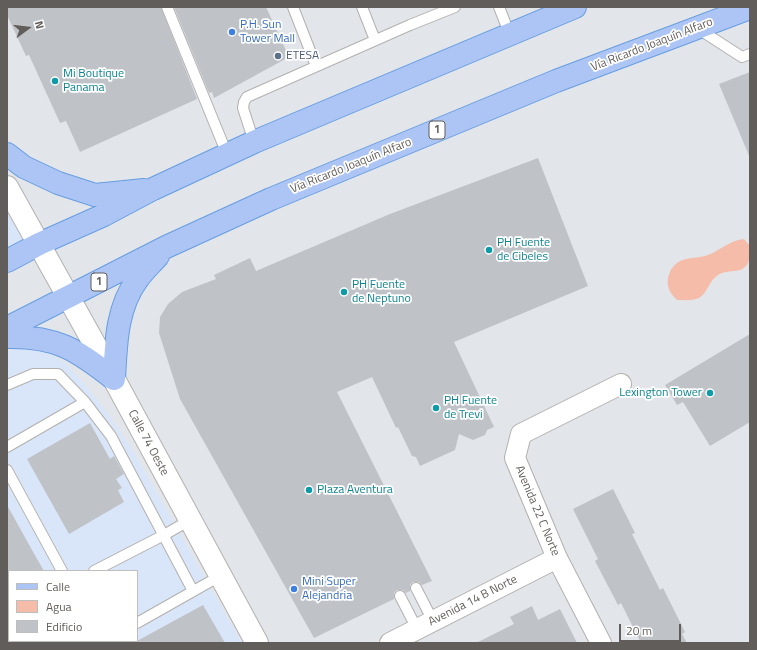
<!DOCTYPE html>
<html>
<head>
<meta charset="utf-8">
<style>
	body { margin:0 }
	#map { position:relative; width:757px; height:650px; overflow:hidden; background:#e2e6eb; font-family:"Titillium Web",sans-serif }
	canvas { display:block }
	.frame { position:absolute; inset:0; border:8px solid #615d5a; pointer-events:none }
	.legend { position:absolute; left:8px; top:570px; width:130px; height:72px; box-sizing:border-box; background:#fff; border:1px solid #c0bebd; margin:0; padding:5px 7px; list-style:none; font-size:12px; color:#615d5a }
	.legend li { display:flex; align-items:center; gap:8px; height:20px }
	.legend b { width:20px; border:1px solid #c0bebd }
	.north { position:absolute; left:8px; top:8px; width:40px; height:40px; -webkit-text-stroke:3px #fff; paint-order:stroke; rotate:75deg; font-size:11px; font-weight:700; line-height:16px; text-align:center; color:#615d5a }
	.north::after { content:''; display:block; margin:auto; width:14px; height:18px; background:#615d5a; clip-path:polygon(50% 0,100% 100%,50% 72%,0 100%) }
	.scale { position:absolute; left:619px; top:624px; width:62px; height:18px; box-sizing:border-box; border:2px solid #615d5a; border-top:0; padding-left:5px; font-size:12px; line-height:14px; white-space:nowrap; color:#615d5a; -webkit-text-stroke:3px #fff; paint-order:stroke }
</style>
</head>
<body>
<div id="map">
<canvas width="757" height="650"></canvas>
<div class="frame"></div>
<ul class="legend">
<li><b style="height:5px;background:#adc5f5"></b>Calle</li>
<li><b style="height:11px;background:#f5bda9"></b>Agua</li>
<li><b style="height:11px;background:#bfc2c7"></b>Edificio</li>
</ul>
<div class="north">N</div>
<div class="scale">20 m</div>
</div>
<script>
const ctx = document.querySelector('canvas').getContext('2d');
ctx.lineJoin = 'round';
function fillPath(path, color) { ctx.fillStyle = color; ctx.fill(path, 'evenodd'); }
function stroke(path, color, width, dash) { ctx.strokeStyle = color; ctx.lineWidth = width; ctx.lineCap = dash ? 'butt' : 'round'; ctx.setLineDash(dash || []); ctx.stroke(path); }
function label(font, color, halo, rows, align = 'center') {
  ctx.font = font + ' "Titillium Web",sans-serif'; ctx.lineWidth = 3.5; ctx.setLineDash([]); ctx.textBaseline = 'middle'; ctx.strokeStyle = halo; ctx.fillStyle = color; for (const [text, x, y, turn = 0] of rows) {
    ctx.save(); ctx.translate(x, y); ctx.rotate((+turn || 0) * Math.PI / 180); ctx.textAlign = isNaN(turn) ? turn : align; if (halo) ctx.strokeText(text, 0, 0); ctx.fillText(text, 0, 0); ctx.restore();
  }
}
fillPath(new Path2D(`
	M 7,187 L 39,244 L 7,261 Z
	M 14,349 L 34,350 L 51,355 L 65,363 L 81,380 L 103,407 L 130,446 L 242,643 L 7,643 L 7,352 ZM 9,571 L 137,571 L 137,641 L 9,641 Z`), '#d9e6f9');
fillPath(new Path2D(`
	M 744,239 L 750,246 C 750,253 751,260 746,266 C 740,273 729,270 722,273 C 709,278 709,292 699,298 C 693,301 684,300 677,300 C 675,298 672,295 671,293 C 664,282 669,267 680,261 C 689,257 699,258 708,255 C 721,250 730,240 744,239 Z`), '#f5bda9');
fillPath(new Path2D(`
	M 7,7 L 161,7 L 197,99 L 80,152 L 66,121 L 60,123 L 29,55 L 26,56 L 7,15 Z
	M 174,7 L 266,7 L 289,57 L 214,98 L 212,92 L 209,93 Z
	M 750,72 L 750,158 L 719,84 Z
	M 538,158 L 588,286 L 454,342 L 494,427 L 487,430 L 485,435 L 473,440 L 459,434 L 455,450 L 420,466 L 416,457 L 412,456 L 398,427 L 396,428 L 372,377 L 337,392 L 432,581 L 422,585 L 419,582 L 413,582 L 410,585 L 410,591 L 406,593 L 403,590 L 397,590 L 394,593 L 394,599 L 314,638 L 180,399 L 159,333 L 160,317 L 168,304 L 182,292 L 216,279 L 214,275 L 250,258 L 256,271 L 390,214 Z
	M 750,334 L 750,422 L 710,446 L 683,402 L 677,405 L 665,385 Z
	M 90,423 L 110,459 L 114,456 L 124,474 L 116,479 L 122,488 L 118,490 L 124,502 L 69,534 L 27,459 Z
	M 613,489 L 635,533 L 632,534 L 660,590 L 663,588 L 685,632 L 682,634 L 687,643 L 641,643 L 621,603 L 618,605 L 595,561 L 598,559 L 573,509 Z
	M 7,505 L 32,550 L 44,571 L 7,571 Z
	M 203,605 L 225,643 L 133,643 L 137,641 Z
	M 532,606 L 538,620 L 560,609 L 577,643 L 476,643 L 514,624 L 510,617 Z`), '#bfc2c7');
const lane = new Path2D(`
	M 167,7 L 227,154
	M 293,7 L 316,66
	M 362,7 L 375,40
	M 499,7 L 510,35
	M 697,28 L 742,57 L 750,54
	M 254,142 L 243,108 L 244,102 L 247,97 L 410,25 L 455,7
	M 7,385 L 33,374 L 58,374 L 85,402 L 111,436 L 193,591
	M 7,447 L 85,402
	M 7,470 L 62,571
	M 94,571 L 164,535 L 190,520
	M 416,588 L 433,621
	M 400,596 L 417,629
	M 137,623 L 220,576`);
const street = new Path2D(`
	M 390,643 L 557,558
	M 601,643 L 557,558 L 515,458 L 521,434 L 621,384`);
const secondary = new Path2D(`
	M 7,187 L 114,379 L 257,643`);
const primary = new Path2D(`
	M 7,154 L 24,167 L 58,183 L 95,195 L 144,190
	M 7,261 L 39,244 L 104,215 L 153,189 L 254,142 L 575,7
	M 7,328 L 166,247 L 271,199 L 556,81 L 750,8
	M 7,337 C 56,336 76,349 114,379
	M 114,379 C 116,345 116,309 137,280 C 143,271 151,264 158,256`);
stroke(lane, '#b3b0ad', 12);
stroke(street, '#b3b0ad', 22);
stroke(secondary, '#b4b0ad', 24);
stroke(primary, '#669de1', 24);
stroke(lane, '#fff', 10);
stroke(street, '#fff', 20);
stroke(secondary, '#fff', 22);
stroke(primary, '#adc5f5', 22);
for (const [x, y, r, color] of [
	[232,32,4,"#3f7fe0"],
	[278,56,4,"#5c6f8a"],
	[55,81,4,"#0f9aa8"],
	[489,250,4,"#0f9aa8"],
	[344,292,4,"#0f9aa8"],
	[710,393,4,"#0f9aa8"],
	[436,408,4,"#0f9aa8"],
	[309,490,4,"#0f9aa8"],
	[294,589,4,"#3f7fe0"]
]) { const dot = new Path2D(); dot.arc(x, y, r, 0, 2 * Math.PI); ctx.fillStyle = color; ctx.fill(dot); stroke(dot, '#fff', 1.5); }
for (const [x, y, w] of [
	[437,130,16],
	[99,282,16]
]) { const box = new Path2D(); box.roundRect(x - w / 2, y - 9, w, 18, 3); ctx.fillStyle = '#fff'; ctx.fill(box); stroke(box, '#615d5a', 1); }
label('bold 11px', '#615d5a', null, [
	["1",437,130],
	["1",99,282]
]);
label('12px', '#366cbe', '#fff', [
	["P.H. Sun",240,25],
	["Tower Mall",240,39],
	["Mini Super",302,582],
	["Alejandria",302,596]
], 'left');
label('12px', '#615d5a', '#fff', [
	["Vía Ricardo Joaquín Alfaro",652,45,-21],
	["Vía Ricardo Joaquín Alfaro",351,166,-22],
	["Calle 74 Oeste",148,443,62],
	["Avenida 22 C Norte",537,511,67],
	["Avenida 14 B Norte",473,601,-27]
]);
label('12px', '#4e5e75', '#fff', [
	["ETESA",286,56]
], 'left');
label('12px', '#0d838f', '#fff', [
	["Mi Boutique",63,74],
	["Panama",63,88],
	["PH Fuente",497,243],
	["de Cibeles",497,257],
	["PH Fuente",352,285],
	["de Neptuno",352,299],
	["Lexington Tower",702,393,"right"],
	["PH Fuente",444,401],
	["de Trevi",444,415],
	["Plaza Aventura",317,490]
], 'left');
</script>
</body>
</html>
